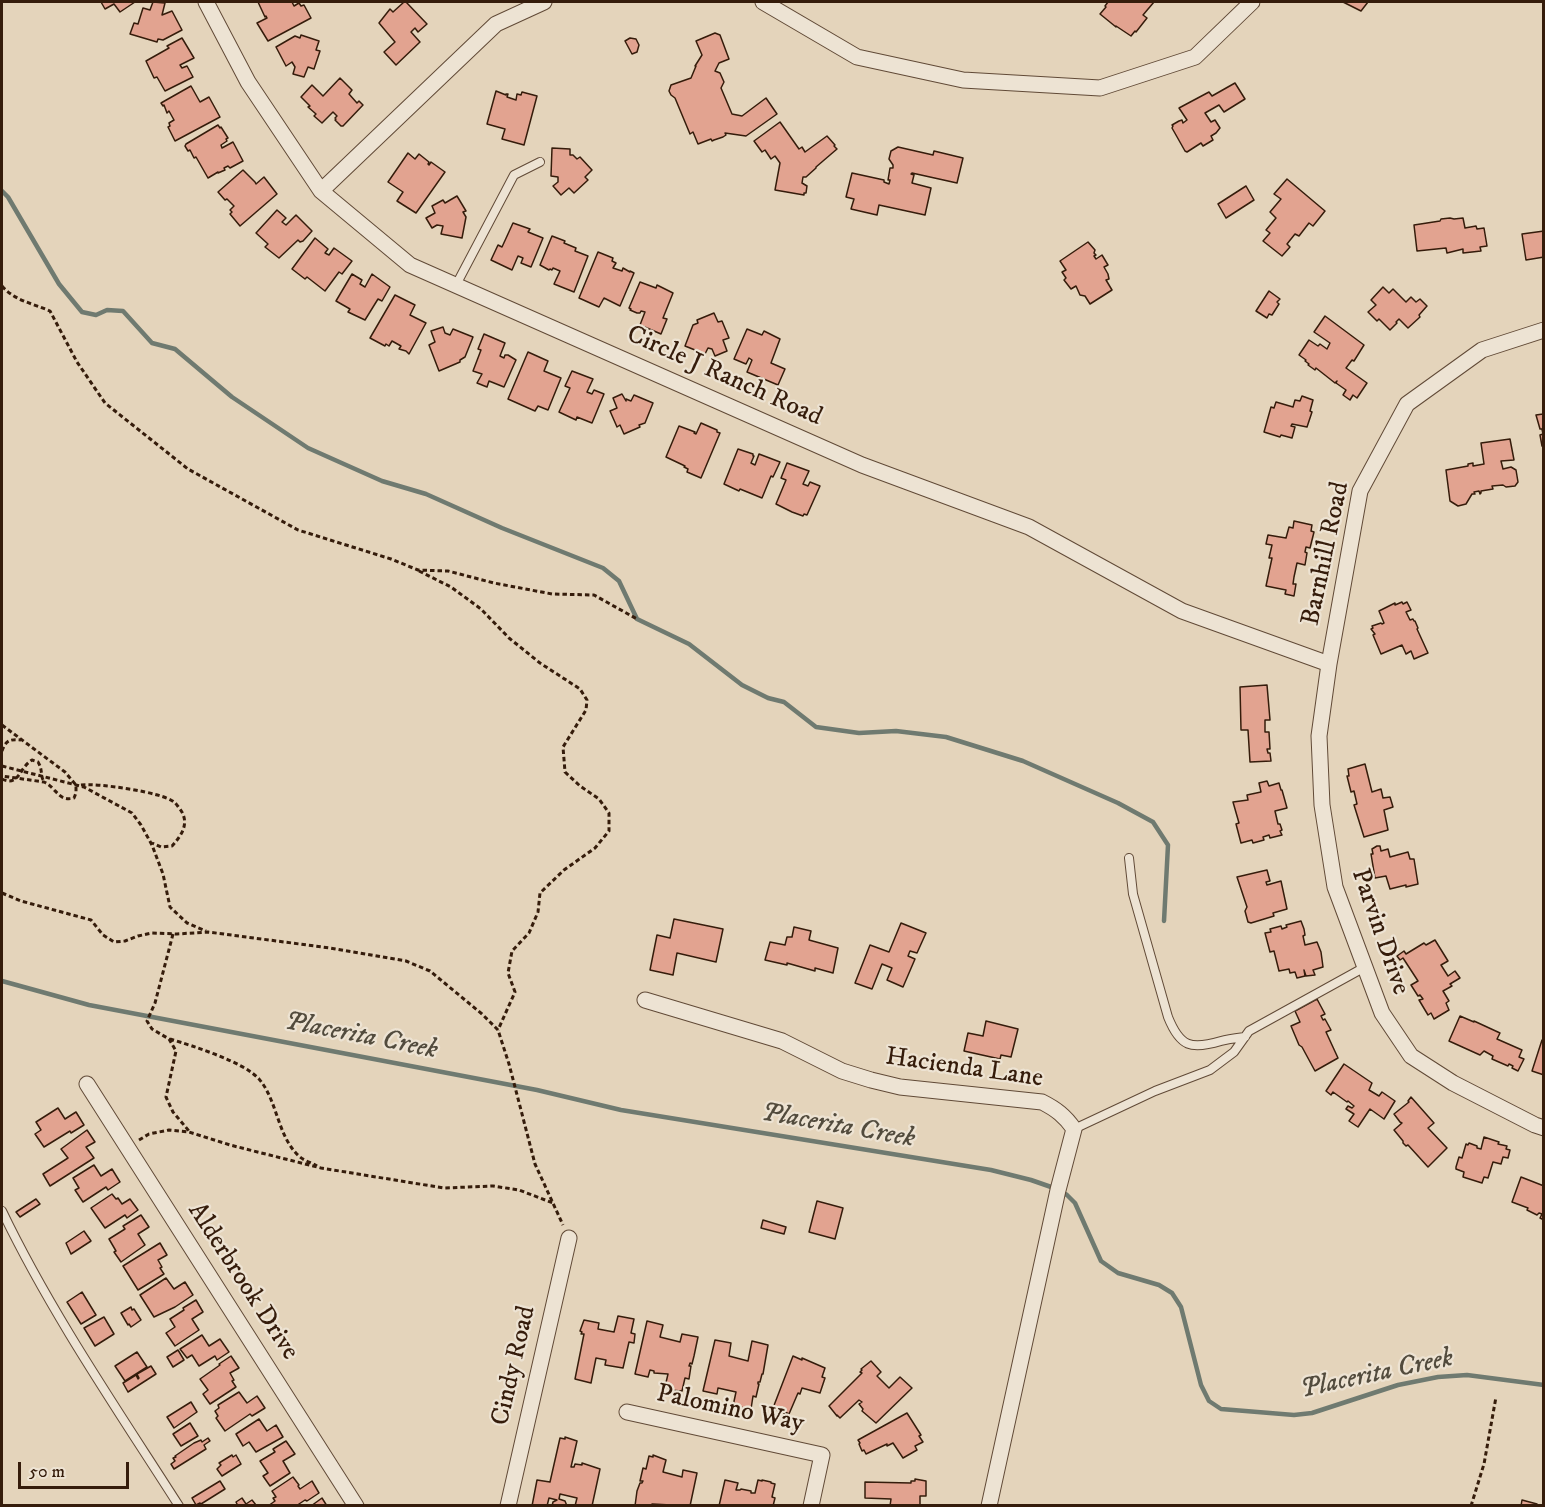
<!DOCTYPE html>
<html>
<head>
<meta charset="utf-8">
<style>
	body { margin:0 }
	#map { position:relative; width:1545px; height:1507px; overflow:hidden; background:#e4d4bb; font-family:"IM FELL DW Pica",serif }
	canvas { display:block }
	.frame { position:absolute; inset:0; border:3px solid #351c0b; pointer-events:none }
	.scale { position:absolute; left:18px; top:1462px; width:111px; height:27px; box-sizing:border-box; border:3px solid #351c0b; border-top:0; padding-left:8px; font-size:18px; line-height:21px; white-space:nowrap; color:#351c0b; -webkit-text-stroke:4px #ede3d3; paint-order:stroke }
</style>
</head>
<body>
<div id="map">
<canvas width="1545" height="1507"></canvas>
<div class="frame"></div>
<div class="scale">50 m</div>
</div>
<script>
const ctx = document.querySelector('canvas').getContext('2d');
ctx.lineJoin = 'round';
function stroke(path, color, width, dash) { ctx.strokeStyle = color; ctx.lineWidth = width; ctx.lineCap = dash ? 'butt' : 'round'; ctx.setLineDash(dash || []); ctx.stroke(path); }
function fillPath(path, color) { ctx.fillStyle = color; ctx.fill(path, 'evenodd'); }
function label(font, color, halo, rows, align = 'center') {
  ctx.font = font + ' "IM FELL DW Pica",serif'; ctx.lineWidth = 4.5; ctx.setLineDash([]); ctx.textBaseline = 'middle'; ctx.strokeStyle = halo; ctx.fillStyle = color; for (const [text, x, y, turn = 0] of rows) {
    ctx.save(); ctx.translate(x, y); ctx.rotate((+turn || 0) * Math.PI / 180); ctx.textAlign = isNaN(turn) ? turn : align; if (halo) ctx.strokeText(text, 0, 0); ctx.fillText(text, 0, 0); ctx.restore();
  }
}
stroke(new Path2D(`
	M 2,191 L 8,197 L 59,284 L 82,312 L 96,315 L 107,310 L 123,311 L 152,343 L 175,349 L 232,397 L 308,448 L 382,481 L 426,494 L 502,528 L 603,568 L 619,581 L 637,619 L 689,644 L 742,685 L 768,698 L 784,702 L 816,727 L 859,733 L 896,731 L 946,737 L 1023,761 L 1118,803 L 1153,822 L 1168,845 L 1164,921
	M 2,981 L 89,1005 L 537,1090 L 621,1110 L 991,1170 L 1031,1180 L 1054,1188
	M 1062,1192 L 1067,1195 L 1075,1203 L 1101,1261 L 1118,1273 L 1159,1285 L 1172,1293 L 1181,1307 L 1201,1385 L 1209,1401 L 1221,1409 L 1294,1415 L 1312,1413 L 1398,1385 L 1438,1377 L 1467,1375 L 1544,1385`), '#6f7a70', 4.5);
const building = new Path2D(`
	M 101,2 L 135,2 L 120,12 L 114,4 L 105,9 Z
	M 153,2 L 165,3 L 162,15 L 172,11 L 182,30 L 163,40 L 158,39 L 157,42 L 130,34 L 134,23 L 138,24 L 143,8 L 150,10 Z
	M 258,2 L 292,2 L 294,6 L 299,3 L 301,6 L 304,5 L 311,18 L 268,41 L 257,23 L 267,18 L 266,16 L 265,17 Z
	M 404,2 L 406,2 L 427,24 L 418,32 L 415,28 L 411,32 L 420,42 L 396,65 L 384,52 L 395,42 L 379,23 L 390,9 L 393,12 Z
	M 1108,2 L 1154,2 L 1143,15 L 1147,18 L 1136,32 L 1135,31 L 1131,36 L 1116,26 L 1116,27 L 1100,14 L 1106,7 L 1105,6 Z
	M 1343,2 L 1368,2 L 1361,11 Z
	M 715,33 L 720,35 L 729,59 L 719,63 L 715,71 L 720,73 L 724,82 L 721,88 L 732,114 L 742,116 L 766,98 L 777,114 L 746,136 L 725,133 L 726,135 L 723,137 L 714,140 L 712,141 L 711,139 L 698,144 L 693,132 L 690,134 L 675,98 L 671,95 L 669,91 L 671,85 L 691,78 L 696,66 L 695,66 L 702,55 L 696,41 Z
	M 301,35 L 319,41 L 316,50 L 320,51 L 314,69 L 308,67 L 304,77 L 293,74 L 295,67 L 292,62 L 286,66 L 276,47 L 295,36 L 300,38 Z
	M 182,38 L 194,58 L 180,65 L 182,68 L 187,66 L 193,77 L 165,91 L 157,77 L 154,78 L 146,61 L 169,48 L 167,46 Z
	M 630,38 L 636,39 L 639,45 L 637,52 L 632,54 L 625,41 Z
	M 340,78 L 352,90 L 349,94 L 357,103 L 359,101 L 363,105 L 343,126 L 341,126 L 335,120 L 336,119 L 335,118 L 337,116 L 333,112 L 322,123 L 314,116 L 316,114 L 308,107 L 310,106 L 301,97 L 312,85 L 323,96 Z
	M 1235,83 L 1245,99 L 1224,112 L 1219,105 L 1205,113 L 1211,122 L 1215,120 L 1220,128 L 1216,133 L 1211,136 L 1213,140 L 1203,146 L 1201,143 L 1187,152 L 1185,151 L 1172,128 L 1173,126 L 1172,125 L 1179,121 L 1182,120 L 1183,123 L 1187,120 L 1179,108 L 1209,92 L 1212,96 Z
	M 191,86 L 200,102 L 209,97 L 220,117 L 175,141 L 168,127 L 170,126 L 169,123 L 174,120 L 169,111 L 167,113 L 164,105 L 163,106 L 161,103 Z
	M 496,91 L 506,95 L 506,94 L 508,94 L 507,97 L 516,100 L 517,94 L 521,95 L 522,92 L 537,96 L 524,145 L 502,139 L 505,129 L 487,124 Z
	M 780,122 L 799,149 L 802,147 L 805,152 L 827,136 L 835,145 L 834,146 L 837,149 L 816,167 L 816,168 L 806,177 L 803,177 L 802,183 L 807,186 L 806,193 L 804,193 L 804,195 L 775,190 L 780,163 L 775,156 L 771,159 L 765,150 L 762,152 L 754,141 Z
	M 218,125 L 220,128 L 221,127 L 228,138 L 226,139 L 227,141 L 221,145 L 222,148 L 233,142 L 243,161 L 230,168 L 228,166 L 224,168 L 225,170 L 218,173 L 218,172 L 208,178 L 196,157 L 194,158 L 190,150 L 188,151 L 185,146 L 186,144 Z
	M 898,147 L 933,155 L 934,151 L 963,158 L 957,183 L 912,173 L 911,174 L 914,175 L 912,183 L 931,188 L 925,215 L 879,205 L 877,215 L 851,209 L 854,199 L 846,197 L 852,173 L 884,180 L 884,182 L 889,184 L 890,180 L 888,180 L 890,168 L 893,168 L 893,165 L 889,159 L 891,151 Z
	M 552,148 L 570,149 L 570,155 L 573,155 L 577,159 L 580,157 L 592,170 L 585,177 L 588,180 L 574,193 L 569,188 L 561,195 L 553,186 L 558,182 L 558,177 L 551,176 Z
	M 408,153 L 415,159 L 419,154 L 429,162 L 428,164 L 429,165 L 431,162 L 445,172 L 416,213 L 397,201 L 403,192 L 388,182 Z
	M 243,170 L 255,182 L 256,184 L 264,177 L 277,194 L 240,226 L 230,214 L 232,212 L 230,210 L 234,206 L 227,199 L 225,200 L 218,192 Z
	M 1287,179 L 1325,211 L 1313,226 L 1309,223 L 1299,236 L 1295,234 L 1287,244 L 1290,247 L 1282,256 L 1263,241 L 1270,233 L 1266,230 L 1276,218 L 1270,212 L 1281,199 L 1274,194 Z
	M 1246,186 L 1254,200 L 1226,218 L 1218,204 Z
	M 457,196 L 466,211 L 463,212 L 466,217 L 462,238 L 441,234 L 443,226 L 437,225 L 432,228 L 426,218 L 435,213 L 432,206 L 443,200 L 445,203 Z
	M 277,210 L 286,218 L 282,222 L 286,225 L 296,215 L 312,231 L 303,241 L 300,242 L 298,240 L 279,258 L 265,247 L 268,244 L 256,233 Z
	M 1450,218 L 1454,219 L 1463,218 L 1465,228 L 1476,226 L 1477,229 L 1484,228 L 1487,246 L 1480,247 L 1481,251 L 1463,253 L 1463,249 L 1447,253 L 1446,248 L 1417,251 L 1414,225 L 1440,221 L 1441,219 Z
	M 513,223 L 530,229 L 528,232 L 543,238 L 531,267 L 521,263 L 523,258 L 518,256 L 512,270 L 491,260 L 498,245 L 502,247 Z
	M 1544,231 L 1544,257 L 1526,260 L 1522,234 Z
	M 552,236 L 565,241 L 564,243 L 576,248 L 575,251 L 588,256 L 574,292 L 554,284 L 560,271 L 553,268 L 552,270 L 550,269 L 549,270 L 540,265 Z
	M 315,238 L 328,249 L 325,253 L 329,255 L 334,248 L 352,261 L 342,274 L 339,272 L 325,291 L 307,277 L 305,279 L 292,269 Z
	M 1088,242 L 1095,250 L 1094,253 L 1096,255 L 1094,256 L 1096,259 L 1102,255 L 1108,265 L 1104,267 L 1108,274 L 1109,279 L 1106,280 L 1112,290 L 1090,304 L 1085,296 L 1080,295 L 1076,286 L 1071,289 L 1064,280 L 1066,278 L 1062,272 L 1066,270 L 1060,261 Z
	M 598,252 L 613,258 L 612,261 L 616,263 L 613,268 L 622,271 L 623,268 L 630,272 L 630,271 L 634,273 L 620,306 L 604,298 L 599,307 L 579,298 Z
	M 352,274 L 362,280 L 360,284 L 365,287 L 372,274 L 390,287 L 382,301 L 378,299 L 365,320 L 348,312 L 350,309 L 336,301 Z
	M 640,282 L 656,288 L 657,285 L 673,293 L 663,318 L 667,319 L 661,334 L 640,325 L 645,312 L 641,311 L 640,313 L 637,313 L 630,310 L 631,309 L 629,308 Z
	M 1383,287 L 1389,293 L 1393,289 L 1406,302 L 1411,297 L 1416,302 L 1420,299 L 1427,306 L 1419,315 L 1420,317 L 1408,328 L 1399,319 L 1396,322 L 1397,323 L 1390,330 L 1379,319 L 1377,321 L 1368,312 L 1376,305 L 1371,300 Z
	M 1269,291 L 1280,299 L 1277,302 L 1279,304 L 1272,315 L 1269,314 L 1267,318 L 1256,311 Z
	M 395,295 L 415,305 L 410,315 L 426,323 L 409,354 L 406,351 L 399,349 L 401,346 L 392,341 L 389,346 L 386,344 L 385,346 L 370,338 Z
	M 714,313 L 718,322 L 722,321 L 729,338 L 723,340 L 727,351 L 715,356 L 712,349 L 708,348 L 705,354 L 685,346 L 693,325 L 698,323 L 697,320 Z
	M 1325,316 L 1364,345 L 1354,361 L 1352,360 L 1346,368 L 1367,383 L 1357,398 L 1353,395 L 1350,400 L 1343,395 L 1346,390 L 1336,383 L 1337,381 L 1335,383 L 1316,368 L 1315,370 L 1308,365 L 1309,364 L 1305,361 L 1306,360 L 1299,355 L 1309,340 L 1318,346 L 1320,344 L 1327,349 L 1330,343 L 1314,332 Z
	M 443,327 L 445,333 L 450,335 L 453,329 L 473,337 L 465,357 L 460,360 L 460,362 L 439,371 L 429,345 L 435,342 L 431,331 Z
	M 747,329 L 762,335 L 764,331 L 780,339 L 771,363 L 785,369 L 778,385 L 747,372 L 752,360 L 749,358 L 746,364 L 734,359 Z
	M 484,334 L 505,343 L 500,356 L 504,358 L 505,355 L 508,355 L 516,360 L 504,387 L 489,381 L 487,387 L 477,383 L 482,374 L 473,371 L 481,350 L 478,349 Z
	M 528,352 L 548,361 L 544,371 L 561,378 L 548,410 L 538,406 L 535,411 L 508,399 Z
	M 572,371 L 593,379 L 587,392 L 592,394 L 594,390 L 604,394 L 592,423 L 577,417 L 576,420 L 559,412 L 570,388 L 565,386 Z
	M 622,394 L 626,401 L 626,399 L 631,401 L 634,395 L 653,403 L 645,423 L 639,425 L 640,427 L 624,434 L 620,425 L 617,427 L 610,411 L 617,408 L 613,398 Z
	M 1302,396 L 1313,400 L 1310,411 L 1312,412 L 1307,427 L 1292,424 L 1291,426 L 1295,427 L 1292,438 L 1281,435 L 1280,437 L 1264,432 L 1271,407 L 1274,408 L 1276,402 L 1293,407 L 1295,400 L 1300,401 Z
	M 1543,413 L 1544,446 L 1542,446 L 1540,435 L 1543,434 L 1542,429 L 1540,429 L 1536,415 L 1543,414 Z
	M 701,423 L 717,430 L 717,432 L 720,433 L 701,478 L 687,472 L 688,469 L 684,467 L 685,466 L 666,457 L 679,426 L 695,432 L 694,433 L 696,434 Z
	M 1510,439 L 1514,460 L 1501,461 L 1503,469 L 1511,467 L 1516,470 L 1518,482 L 1515,486 L 1506,487 L 1503,485 L 1492,486 L 1493,489 L 1481,491 L 1481,493 L 1480,494 L 1479,491 L 1474,492 L 1475,494 L 1472,494 L 1466,504 L 1458,506 L 1450,501 L 1446,470 L 1468,466 L 1468,464 L 1473,463 L 1473,466 L 1484,464 L 1481,443 Z
	M 738,449 L 753,454 L 753,456 L 754,456 L 751,463 L 755,465 L 759,454 L 780,462 L 773,477 L 771,476 L 762,498 L 740,489 L 739,491 L 724,484 Z
	M 787,463 L 809,471 L 803,484 L 808,486 L 810,482 L 820,486 L 807,515 L 804,514 L 803,516 L 792,512 L 776,504 L 786,480 L 781,478 Z
	M 1294,521 L 1312,525 L 1311,531 L 1314,532 L 1310,548 L 1306,547 L 1305,552 L 1307,553 L 1305,565 L 1297,563 L 1294,577 L 1293,584 L 1296,584 L 1294,596 L 1285,594 L 1286,590 L 1266,586 L 1272,558 L 1269,558 L 1272,545 L 1266,544 L 1268,535 L 1286,538 L 1289,527 L 1293,528 Z
	M 1402,602 L 1403,604 L 1407,602 L 1411,610 L 1406,612 L 1410,620 L 1413,619 L 1414,621 L 1415,621 L 1418,628 L 1417,629 L 1428,653 L 1414,659 L 1411,651 L 1406,654 L 1402,645 L 1381,654 L 1373,635 L 1375,634 L 1371,629 L 1373,628 L 1372,626 L 1381,623 L 1382,624 L 1384,623 L 1379,611 L 1395,603 L 1395,605 Z
	M 1267,685 L 1270,720 L 1265,720 L 1265,732 L 1269,732 L 1270,749 L 1267,749 L 1268,753 L 1270,753 L 1271,761 L 1250,762 L 1248,730 L 1241,730 L 1240,687 Z
	M 1365,764 L 1372,792 L 1381,789 L 1383,798 L 1390,797 L 1393,807 L 1384,810 L 1388,830 L 1364,837 L 1354,805 L 1357,804 L 1354,791 L 1351,792 L 1347,776 L 1349,776 L 1348,769 Z
	M 1267,781 L 1269,786 L 1279,783 L 1281,790 L 1282,790 L 1287,808 L 1275,811 L 1278,824 L 1280,824 L 1282,830 L 1280,831 L 1282,835 L 1270,838 L 1269,835 L 1263,837 L 1264,840 L 1253,843 L 1252,840 L 1241,843 L 1236,824 L 1239,823 L 1233,802 L 1248,800 L 1247,795 L 1261,792 L 1259,783 Z
	M 1377,846 L 1380,846 L 1381,851 L 1388,849 L 1390,857 L 1408,852 L 1410,859 L 1414,859 L 1418,884 L 1406,887 L 1406,885 L 1390,889 L 1386,876 L 1375,878 L 1371,854 L 1373,854 L 1372,849 Z
	M 1267,870 L 1270,881 L 1266,882 L 1267,885 L 1281,881 L 1287,909 L 1273,913 L 1274,916 L 1251,923 L 1248,922 L 1245,911 L 1247,907 L 1237,877 Z
	M 674,919 L 723,929 L 716,962 L 677,953 L 673,975 L 650,970 L 657,935 L 670,938 Z
	M 1301,921 L 1304,929 L 1305,935 L 1303,936 L 1305,945 L 1317,942 L 1321,952 L 1323,967 L 1313,970 L 1315,975 L 1306,976 L 1304,970 L 1305,976 L 1297,978 L 1295,972 L 1290,973 L 1289,969 L 1279,971 L 1274,951 L 1270,952 L 1265,933 L 1271,932 L 1270,929 L 1281,926 L 1282,929 L 1287,927 L 1286,925 Z
	M 901,923 L 926,933 L 917,953 L 910,951 L 908,956 L 915,959 L 903,987 L 887,980 L 892,968 L 882,964 L 872,989 L 855,983 L 870,945 L 889,952 Z
	M 794,927 L 811,931 L 809,940 L 838,948 L 833,973 L 815,968 L 815,971 L 787,963 L 787,965 L 765,960 L 770,942 L 785,945 L 787,937 L 792,937 Z
	M 1435,940 L 1448,961 L 1441,965 L 1448,976 L 1455,971 L 1460,978 L 1450,984 L 1452,986 L 1443,991 L 1449,1001 L 1446,1003 L 1449,1010 L 1434,1019 L 1431,1013 L 1428,1015 L 1419,1000 L 1423,999 L 1420,995 L 1418,996 L 1411,985 L 1418,981 L 1403,958 L 1400,960 L 1397,956 L 1404,951 L 1406,954 L 1424,943 L 1426,945 Z
	M 1317,999 L 1325,1014 L 1321,1016 L 1323,1020 L 1325,1019 L 1331,1030 L 1326,1032 L 1338,1058 L 1315,1071 L 1302,1047 L 1299,1045 L 1291,1026 L 1300,1022 L 1295,1011 Z
	M 1460,1016 L 1474,1022 L 1474,1021 L 1500,1033 L 1497,1039 L 1522,1050 L 1519,1057 L 1524,1059 L 1518,1071 L 1512,1068 L 1513,1066 L 1509,1064 L 1508,1066 L 1492,1059 L 1493,1056 L 1484,1051 L 1480,1055 L 1449,1041 Z
	M 986,1021 L 1018,1029 L 1011,1057 L 1001,1055 L 1000,1059 L 964,1051 L 968,1033 L 983,1036 Z
	M 1542,1040 L 1544,1040 L 1544,1075 L 1532,1071 Z
	M 1344,1064 L 1372,1083 L 1369,1090 L 1379,1096 L 1382,1092 L 1395,1101 L 1384,1119 L 1370,1109 L 1358,1127 L 1349,1121 L 1354,1114 L 1346,1109 L 1348,1106 L 1352,1108 L 1354,1106 L 1348,1101 L 1347,1102 L 1333,1092 L 1331,1095 L 1326,1091 Z
	M 1411,1097 L 1434,1123 L 1428,1128 L 1447,1148 L 1428,1167 L 1408,1145 L 1406,1146 L 1403,1143 L 1403,1141 L 1394,1130 L 1402,1123 L 1400,1122 L 1394,1114 L 1409,1102 L 1408,1101 Z
	M 58,1108 L 65,1119 L 76,1112 L 84,1125 L 71,1133 L 70,1131 L 44,1147 L 35,1134 L 41,1130 L 36,1122 Z
	M 87,1130 L 95,1142 L 86,1147 L 94,1158 L 50,1186 L 43,1174 L 68,1158 L 61,1149 Z
	M 1484,1137 L 1499,1142 L 1498,1144 L 1507,1146 L 1506,1149 L 1510,1150 L 1508,1158 L 1503,1157 L 1501,1164 L 1493,1162 L 1488,1178 L 1484,1177 L 1482,1183 L 1463,1177 L 1464,1172 L 1456,1169 L 1456,1167 L 1459,1157 L 1462,1158 L 1466,1144 L 1468,1145 L 1469,1143 L 1477,1146 L 1477,1148 L 1481,1149 Z
	M 94,1165 L 101,1176 L 112,1169 L 120,1182 L 108,1190 L 106,1187 L 83,1202 L 75,1190 L 79,1188 L 73,1178 Z
	M 1521,1177 L 1544,1186 L 1544,1220 L 1540,1218 L 1542,1214 L 1539,1213 L 1537,1215 L 1527,1210 L 1528,1208 L 1512,1202 Z
	M 112,1194 L 116,1199 L 118,1198 L 122,1204 L 130,1199 L 138,1210 L 127,1218 L 125,1215 L 105,1228 L 91,1208 Z
	M 36,1199 L 40,1204 L 20,1217 L 16,1212 Z
	M 817,1201 L 843,1208 L 835,1239 L 809,1232 Z
	M 141,1215 L 149,1227 L 138,1234 L 145,1245 L 121,1262 L 114,1252 L 116,1251 L 109,1239 L 125,1229 L 123,1226 Z
	M 763,1220 L 786,1227 L 784,1234 L 761,1228 Z
	M 84,1231 L 91,1241 L 71,1254 L 66,1243 Z
	M 160,1243 L 167,1255 L 158,1260 L 162,1267 L 160,1268 L 164,1274 L 138,1290 L 123,1266 Z
	M 166,1278 L 174,1289 L 185,1282 L 193,1295 L 175,1307 L 154,1317 L 140,1295 Z
	M 82,1292 L 96,1315 L 81,1324 L 67,1302 Z
	M 196,1300 L 203,1312 L 192,1319 L 199,1330 L 175,1346 L 166,1333 L 175,1327 L 170,1319 L 184,1310 L 183,1308 Z
	M 131,1307 L 132,1310 L 134,1309 L 141,1320 L 131,1327 L 129,1324 L 128,1325 L 121,1313 Z
	M 618,1316 L 634,1319 L 631,1333 L 635,1334 L 634,1343 L 629,1342 L 623,1368 L 605,1365 L 606,1360 L 596,1358 L 591,1383 L 575,1379 L 584,1334 L 581,1334 L 582,1332 L 580,1331 L 584,1320 L 599,1323 L 598,1329 L 614,1332 Z
	M 104,1317 L 114,1334 L 95,1346 L 84,1328 Z
	M 647,1321 L 663,1325 L 660,1337 L 680,1342 L 682,1334 L 698,1337 L 694,1356 L 692,1364 L 690,1363 L 689,1366 L 691,1366 L 689,1379 L 685,1378 L 682,1391 L 669,1390 L 669,1388 L 665,1387 L 668,1374 L 654,1373 L 654,1371 L 650,1370 L 648,1377 L 635,1374 Z
	M 202,1335 L 209,1346 L 220,1339 L 229,1352 L 217,1360 L 215,1356 L 199,1366 L 192,1355 L 187,1358 L 180,1349 Z
	M 715,1340 L 731,1343 L 729,1356 L 748,1361 L 752,1341 L 768,1345 L 763,1374 L 762,1374 L 760,1382 L 758,1382 L 758,1384 L 759,1384 L 756,1397 L 753,1396 L 751,1409 L 733,1406 L 736,1392 L 718,1388 L 717,1394 L 703,1391 Z
	M 178,1350 L 184,1360 L 173,1367 L 167,1357 Z
	M 137,1352 L 147,1367 L 125,1381 L 115,1366 Z
	M 231,1356 L 239,1368 L 230,1373 L 234,1380 L 232,1381 L 236,1387 L 210,1404 L 203,1394 L 208,1390 L 200,1379 L 220,1365 L 219,1364 Z
	M 793,1356 L 802,1360 L 802,1358 L 825,1368 L 822,1377 L 825,1378 L 820,1393 L 802,1388 L 800,1394 L 798,1393 L 789,1414 L 785,1412 L 784,1414 L 773,1408 Z
	M 871,1361 L 881,1372 L 877,1376 L 889,1388 L 900,1377 L 912,1388 L 876,1423 L 862,1411 L 863,1409 L 859,1404 L 862,1402 L 859,1400 L 840,1418 L 837,1415 L 837,1416 L 829,1406 L 862,1373 L 860,1372 L 862,1370 L 861,1369 Z
	M 151,1366 L 156,1374 L 128,1392 L 123,1383 L 136,1375 L 138,1379 L 139,1378 L 137,1374 Z
	M 239,1392 L 247,1403 L 257,1396 L 265,1408 L 252,1416 L 250,1414 L 225,1431 L 216,1418 L 218,1416 L 215,1411 L 219,1408 L 218,1405 Z
	M 191,1402 L 197,1412 L 174,1428 L 167,1417 Z
	M 907,1413 L 921,1435 L 919,1436 L 923,1442 L 915,1446 L 917,1450 L 903,1458 L 893,1443 L 887,1446 L 887,1444 L 866,1454 L 864,1450 L 862,1451 L 859,1444 L 860,1443 L 858,1440 Z
	M 259,1419 L 267,1431 L 276,1425 L 283,1437 L 256,1452 L 249,1442 L 243,1446 L 236,1434 Z
	M 190,1423 L 198,1436 L 181,1446 L 173,1434 Z
	M 565,1437 L 577,1441 L 571,1467 L 574,1467 L 575,1464 L 582,1465 L 582,1463 L 600,1469 L 592,1506 L 575,1506 L 577,1498 L 560,1494 L 559,1499 L 565,1501 L 567,1506 L 552,1506 L 553,1502 L 557,1500 L 549,1498 L 547,1506 L 532,1506 L 537,1480 L 550,1482 L 560,1438 L 565,1439 Z
	M 208,1438 L 210,1441 L 204,1445 L 206,1449 L 174,1469 L 171,1464 L 175,1461 L 173,1458 L 176,1457 L 175,1456 L 194,1443 L 201,1440 L 202,1442 Z
	M 286,1441 L 295,1454 L 283,1461 L 290,1473 L 270,1486 L 263,1476 L 268,1473 L 260,1461 L 275,1452 L 273,1449 Z
	M 232,1455 L 233,1457 L 236,1455 L 241,1464 L 222,1476 L 217,1469 L 221,1465 L 219,1463 Z
	M 653,1455 L 666,1460 L 663,1472 L 682,1477 L 683,1470 L 697,1473 L 690,1506 L 652,1504 L 652,1506 L 635,1506 L 637,1491 L 640,1483 L 642,1483 L 643,1481 L 640,1481 L 643,1468 L 646,1469 L 649,1456 L 653,1457 Z
	M 293,1477 L 299,1485 L 298,1486 L 300,1489 L 312,1481 L 319,1493 L 307,1501 L 305,1500 L 296,1506 L 268,1506 L 275,1501 L 273,1498 L 276,1497 L 272,1491 Z
	M 915,1479 L 926,1481 L 926,1496 L 920,1496 L 920,1506 L 890,1506 L 891,1499 L 865,1498 L 865,1482 L 911,1483 L 911,1481 L 915,1481 Z
	M 725,1480 L 738,1483 L 736,1490 L 740,1490 L 741,1489 L 751,1491 L 751,1493 L 755,1493 L 758,1480 L 762,1481 L 762,1480 L 771,1482 L 771,1483 L 775,1484 L 772,1497 L 775,1498 L 773,1506 L 719,1506 Z
	M 220,1481 L 225,1489 L 201,1504 L 200,1503 L 196,1505 L 192,1498 Z
	M 242,1498 L 246,1504 L 252,1500 L 256,1505 L 238,1506 L 236,1502 Z
	M 322,1498 L 327,1506 L 311,1506 Z
	M 1522,1500 L 1537,1504 L 1536,1506 L 1521,1506 Z`);
fillPath(building, '#e2a390');
stroke(building, '#351c0b', 1.5);
const lane = new Path2D(`
	M 456,285 L 514,175 L 540,162
	M 1129,858 L 1133,894 L 1168,1017 C 1180,1047 1191,1050 1221,1041 C 1228,1039 1237,1038 1245,1037
	M 1074,1129 L 1155,1091 L 1210,1070 L 1234,1052 L 1249,1031 L 1365,967
	M 2,1211 C 51,1313 117,1409 179,1506`);
const street = new Path2D(`
	M 206,2 L 248,82 L 321,191 L 410,265 L 862,465 L 1029,527 L 1182,611 L 1329,664
	M 763,2 L 857,57 L 963,80 L 1100,88 L 1195,57 L 1252,2
	M 321,191 L 496,24 L 544,2
	M 1544,330 L 1482,350 L 1407,404 L 1360,491 L 1329,664 L 1319,736 L 1322,805 L 1335,887 L 1382,1013 L 1411,1056 L 1453,1083 L 1535,1125 L 1544,1128
	M 645,1000 L 782,1041 L 842,1071 L 871,1080 L 900,1087 L 1042,1102 C 1056,1109 1065,1116 1074,1129 L 1058,1190 L 989,1506
	M 87,1084 L 356,1506
	M 627,1412 L 822,1455 L 811,1506
	M 508,1506 L 569,1238`);
stroke(lane, '#614a37', 10);
stroke(street, '#614a37', 17);
stroke(new Path2D(`
	M 2,286 C 15,301 32,303 50,311 L 77,362 L 105,403 L 188,469 L 298,530 L 391,559 L 418,570 L 448,571 L 494,583 L 552,594 L 594,595 L 637,619
	M 419,571 L 451,587 L 481,609 L 509,638 L 540,663 L 580,689 L 587,700 L 586,710 L 563,747 L 565,772 L 580,786 L 599,799 L 609,813 L 609,831 L 595,848 L 564,870 L 540,893 L 538,912 L 529,933 L 512,951 L 508,973 L 515,992 L 498,1030
	M 2,725 L 65,772 L 76,785 L 76,793 L 74,798 C 58,802 57,788 44,782 L 2,776
	M 2,751 C 6,740 10,739 21,740
	M 2,766 L 84,787 L 132,813 L 141,825 L 152,845 L 163,874 L 170,907 L 187,923 L 206,931
	M 2,779 C 19,787 19,768 32,760 L 38,762 C 43,770 40,775 44,782
	M 81,785 C 98,783 162,792 174,802 C 175,802 179,808 180,809 C 190,823 182,835 172,846 L 161,847 L 152,843
	M 2,893 L 21,901 L 91,920 L 103,935 L 114,942 L 125,941 L 138,936 L 152,933 L 177,934 L 208,932 L 330,948 L 406,961 L 430,971 L 482,1014 L 498,1030 L 509,1064 L 535,1164 L 563,1225
	M 173,934 L 155,1003 L 147,1021 L 152,1029 L 169,1039 L 176,1051 L 166,1097 L 173,1112 L 189,1131
	M 170,1039 C 193,1046 244,1062 259,1079 C 278,1101 277,1137 300,1157 C 305,1161 312,1163 317,1166
	M 139,1140 L 149,1134 L 169,1130 L 189,1132 L 230,1145 L 321,1168 L 444,1188 L 493,1186 L 519,1190 L 553,1203
	M 1471,1506 L 1484,1464 L 1496,1397`), '#351c0b', 3, [4.5, 3]);
stroke(lane, '#ede3d3', 8);
stroke(street, '#ede3d3', 15);
label('26px', '#351c0b', '#ede3d3', [
	["Circle J Ranch Road",724,377,24],
	["Barnhill Road",1327,554,-78],
	["Parvin Drive",1379,932,71],
	["Hacienda Lane",964,1069,8],
	["Alderbrook Drive",242,1282,57],
	["Cindy Road",515,1366,-77],
	["Palomino Way",730,1410,12]
]);
label('italic 27px', '#524b3d', '#ede3d3', [
	["Placerita Creek",361,1037,11],
	["Placerita Creek",838,1127,10],
	["Placerita Creek",1377,1375,-12]
]);
</script>
</body>
</html>
